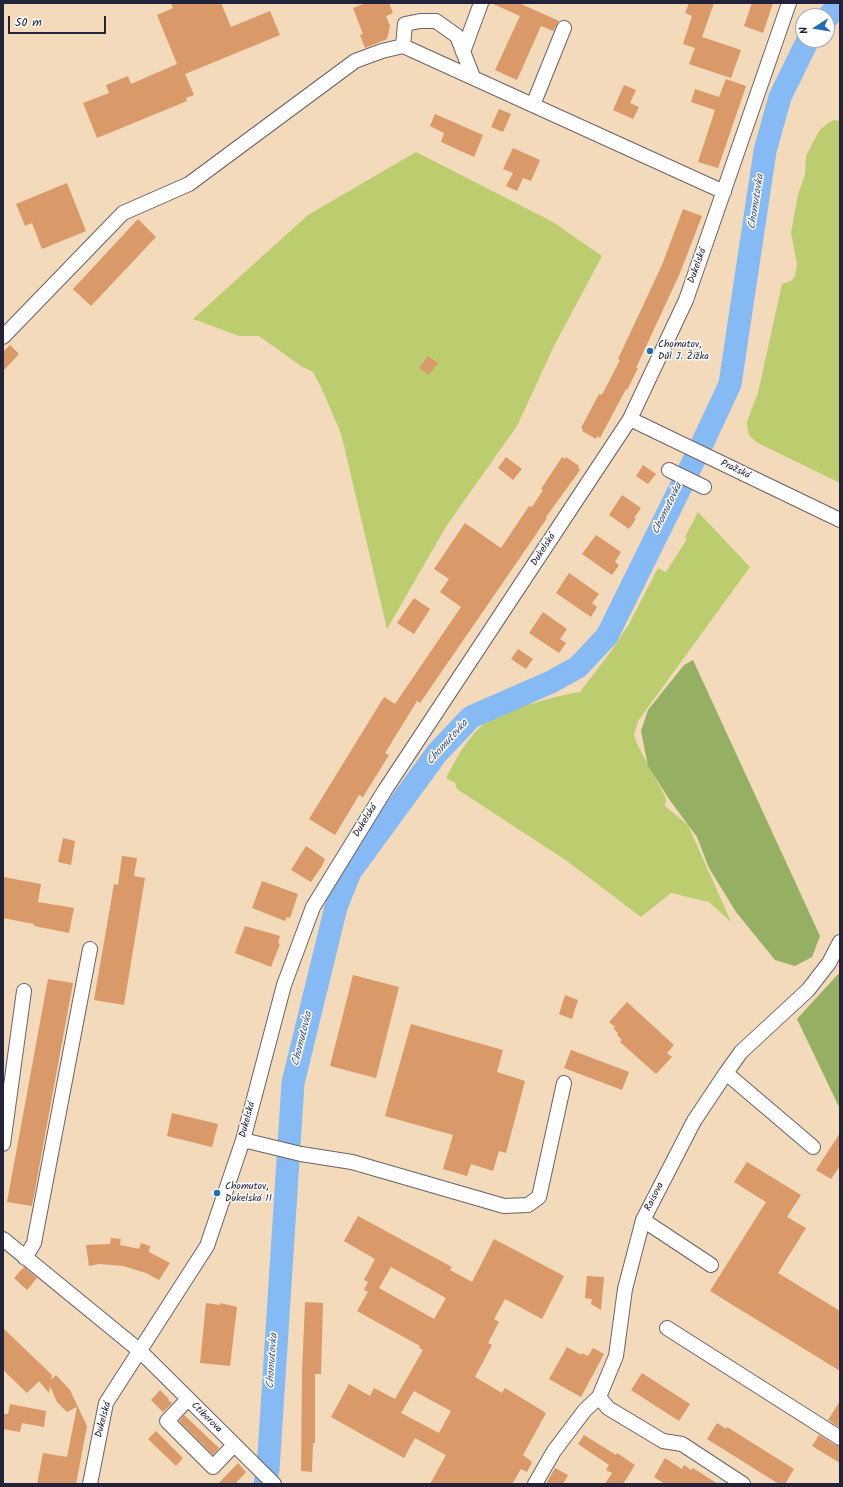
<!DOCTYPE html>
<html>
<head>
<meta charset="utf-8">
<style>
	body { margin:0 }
	#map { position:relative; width:843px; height:1487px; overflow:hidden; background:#f2daba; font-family:Kalam,sans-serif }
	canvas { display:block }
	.frame { position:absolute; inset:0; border:4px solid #22223b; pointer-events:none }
	.north { position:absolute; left:795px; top:8px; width:40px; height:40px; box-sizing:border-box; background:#fff; border:1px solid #a7a7b1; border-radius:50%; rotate:258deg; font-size:11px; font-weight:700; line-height:16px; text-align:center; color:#22223b }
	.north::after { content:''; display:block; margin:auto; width:14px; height:18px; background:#1f6fb2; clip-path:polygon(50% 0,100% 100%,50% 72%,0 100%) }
	.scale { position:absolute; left:8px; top:16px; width:98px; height:18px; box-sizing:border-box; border:2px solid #22223b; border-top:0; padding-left:5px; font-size:12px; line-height:14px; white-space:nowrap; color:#22223b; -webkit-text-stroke:3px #fff; paint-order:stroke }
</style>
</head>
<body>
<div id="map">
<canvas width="843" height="1487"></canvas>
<div class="frame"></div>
<div class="north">N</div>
<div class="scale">50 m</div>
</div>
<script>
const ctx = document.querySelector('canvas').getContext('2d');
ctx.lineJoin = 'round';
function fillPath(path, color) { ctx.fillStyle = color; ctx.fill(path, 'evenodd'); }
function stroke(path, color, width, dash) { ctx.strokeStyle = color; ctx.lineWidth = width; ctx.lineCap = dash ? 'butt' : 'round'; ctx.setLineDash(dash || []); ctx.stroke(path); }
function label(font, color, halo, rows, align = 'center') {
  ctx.font = font + ' Kalam,sans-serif'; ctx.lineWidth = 3; ctx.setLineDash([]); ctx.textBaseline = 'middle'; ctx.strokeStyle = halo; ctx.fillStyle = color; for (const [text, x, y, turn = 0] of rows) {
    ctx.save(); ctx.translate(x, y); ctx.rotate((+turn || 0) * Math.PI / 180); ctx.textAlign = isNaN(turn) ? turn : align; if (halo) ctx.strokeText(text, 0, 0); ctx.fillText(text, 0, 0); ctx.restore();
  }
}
fillPath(new Path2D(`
	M 834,120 L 840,121 L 840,483 L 756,442 L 749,435 L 747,426 L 747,421 L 758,393 L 782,284 L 791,281 L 795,276 L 797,264 L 791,233 L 798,195 L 805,174 L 806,156 L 819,131 L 828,123 Z
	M 416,152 L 553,222 L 602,256 L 554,346 L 517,426 L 447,525 L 387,629 L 345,450 L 340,431 L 321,387 L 313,372 L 301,366 L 259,336 L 239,336 L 193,319 L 308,215 Z
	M 698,512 L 750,567 L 638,721 L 634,735 L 637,744 L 666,798 L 665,806 L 688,825 L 731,922 L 709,902 L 671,893 L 641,917 L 567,861 L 457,789 L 455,783 L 446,778 C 457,757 469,734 489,720 C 499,713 512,710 523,706 C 542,701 560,695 580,692 L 609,654 L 629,624 L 658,568 L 666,572 L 687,539 L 685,537 Z`), '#bccd6f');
fillPath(new Path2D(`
	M 693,660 L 820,936 L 812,957 L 795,966 L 775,960 L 736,912 L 709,868 L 697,837 L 669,799 L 648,766 L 641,731 L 648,710 L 684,665 Z
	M 840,972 L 840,1109 L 797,1019 Z`), '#95b062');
stroke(new Path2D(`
	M 827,18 L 840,3
	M 265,1484 L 268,1470 L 293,1083 L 336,907 L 350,872 L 437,753 L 471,717 L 551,682 L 578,667 L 607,636 L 703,442 L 730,384 L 765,151 L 780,97 L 808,40`), '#86baf4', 23);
fillPath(new Path2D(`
	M 171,3 L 221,3 L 231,27 L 270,11 L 280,35 L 185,74 L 194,95 L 186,98 L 187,101 L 97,138 L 83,103 L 109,93 L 106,85 L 128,76 L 131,84 L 177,64 L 157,15 L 173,8 Z
	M 366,3 L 389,3 L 393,13 L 386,16 L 390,26 L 387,39 L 365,48 L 360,35 L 363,34 L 353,8 Z
	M 491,3 L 519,3 L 559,21 L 553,31 L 541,26 L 517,80 L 495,70 L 520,16 Z
	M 689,3 L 714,3 L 702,37 L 741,50 L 731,78 L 689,64 L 695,48 L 683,44 L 692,16 L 685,13 Z
	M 752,3 L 773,3 L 763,33 L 744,26 Z
	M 726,79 L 746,86 L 718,168 L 698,162 L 715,110 L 691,102 L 695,89 L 719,97 Z
	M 624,85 L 636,90 L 630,103 L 639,107 L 633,119 L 613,110 Z
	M 499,109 L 511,114 L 503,132 L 491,127 Z
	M 435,114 L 483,135 L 474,157 L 441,142 L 444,133 L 430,126 Z
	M 513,148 L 540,160 L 531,181 L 523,178 L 517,191 L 506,186 L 513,173 L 503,169 Z
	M 67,183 L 86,231 L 42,249 L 32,223 L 25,226 L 16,204 Z
	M 683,209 L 702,216 L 680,273 L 636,368 L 638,368 L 627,390 L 626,389 L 600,438 L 597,436 L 596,439 L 582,431 L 583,429 L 581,428 L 599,394 L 601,395 L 603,393 L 620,360 L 618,359 L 662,265 Z
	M 138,219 L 156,237 L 91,306 L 73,289 Z
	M 10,345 L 19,354 L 3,371 L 3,352 Z
	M 428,356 L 438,363 L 429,375 L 419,368 Z
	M 506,457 L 522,469 L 513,480 L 498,468 Z
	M 562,457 L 565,459 L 566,457 L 579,466 L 578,468 L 580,470 L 546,517 L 547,518 L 526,549 L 420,703 L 417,701 L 385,753 L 389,755 L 363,797 L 359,795 L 335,835 L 309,819 L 384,697 L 395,704 L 461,607 L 440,592 L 449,579 L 434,569 L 465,523 L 501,548 L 529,506 L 532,507 L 543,490 L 541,489 Z
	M 643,465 L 656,474 L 648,484 L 636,476 Z
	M 622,495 L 641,508 L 634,518 L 636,519 L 629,529 L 609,515 Z
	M 596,535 L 621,552 L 615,562 L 619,565 L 612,575 L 582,554 Z
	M 569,573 L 599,594 L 592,603 L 597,607 L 591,617 L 556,593 Z
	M 414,598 L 430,609 L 414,634 L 397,623 Z
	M 543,612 L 567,629 L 560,639 L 566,643 L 559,653 L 529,633 Z
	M 518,649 L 533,659 L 526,669 L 511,659 Z
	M 63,838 L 75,841 L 71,865 L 58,862 Z
	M 306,846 L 325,859 L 322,866 L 311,882 L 291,870 Z
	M 122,856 L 137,858 L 134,876 L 145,878 L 124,1005 L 94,1000 L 114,884 L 118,885 Z
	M 3,877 L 41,884 L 38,902 L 74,908 L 69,933 L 34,926 L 34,924 L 3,918 Z
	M 262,881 L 298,894 L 290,918 L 287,917 L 285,921 L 252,908 Z
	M 245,926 L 280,936 L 278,943 L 280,944 L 271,967 L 235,953 Z
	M 353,975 L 399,987 L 376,1078 L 330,1066 Z
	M 48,979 L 73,983 L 32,1206 L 7,1202 Z
	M 565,995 L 578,1000 L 572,1019 L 559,1014 Z
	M 627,1002 L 674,1045 L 667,1053 L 672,1057 L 656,1074 L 620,1042 L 622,1040 L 617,1035 L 618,1033 L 613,1028 L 615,1027 L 609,1022 Z
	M 411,1024 L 503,1050 L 497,1072 L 525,1081 L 506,1153 L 499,1151 L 493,1171 L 471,1164 L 467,1176 L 443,1169 L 453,1135 L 385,1116 Z
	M 571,1050 L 629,1072 L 622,1090 L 564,1068 Z
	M 172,1113 L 218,1124 L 212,1147 L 167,1136 Z
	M 840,1133 L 840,1166 L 831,1179 L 816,1170 Z
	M 747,1162 L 801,1195 L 787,1217 L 806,1228 L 778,1273 L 840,1311 L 840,1371 L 710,1291 L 766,1202 L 734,1182 Z
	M 358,1216 L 452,1267 L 450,1270 L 472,1282 L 494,1239 L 564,1276 L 542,1319 L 505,1299 L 494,1319 L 499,1322 L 488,1343 L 492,1345 L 475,1377 L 502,1393 L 505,1388 L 546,1413 L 523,1455 L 532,1462 L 527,1472 L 521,1469 L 512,1484 L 430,1484 L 446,1455 L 415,1438 L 404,1458 L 331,1417 L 349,1384 L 370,1396 L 374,1388 L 395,1399 L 423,1350 L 419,1348 L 420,1346 L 357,1311 L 368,1292 L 364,1290 L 368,1282 L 364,1280 L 375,1259 L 344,1241 ZM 391,1267 L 446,1298 L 434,1319 L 379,1288 ZM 414,1391 L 451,1411 L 439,1433 L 401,1413 Z
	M 111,1238 L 121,1239 L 120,1245 L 139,1249 L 141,1243 L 150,1246 L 149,1252 L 170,1263 L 159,1280 L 146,1273 L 123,1266 L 99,1264 L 89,1266 L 86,1245 L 110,1244 Z
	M 24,1267 L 37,1278 L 27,1290 L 14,1278 Z
	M 587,1276 L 604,1277 L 601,1310 L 591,1304 L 592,1299 L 585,1298 Z
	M 305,1302 L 323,1303 L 321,1374 L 315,1374 L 315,1443 L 313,1443 L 312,1472 L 301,1471 L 302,1373 Z
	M 206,1303 L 220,1305 L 220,1303 L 237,1307 L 230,1366 L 200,1363 Z
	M 3,1328 L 52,1375 L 51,1380 L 56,1375 L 70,1390 L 78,1407 L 87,1426 L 76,1484 L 37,1484 L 43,1453 L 67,1457 L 77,1407 L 67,1412 L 57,1402 L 50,1386 L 49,1393 L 39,1381 L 27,1393 L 3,1370 Z
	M 567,1347 L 581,1355 L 582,1353 L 588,1356 L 593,1348 L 604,1354 L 581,1397 L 549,1379 Z
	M 642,1373 L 690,1404 L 679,1421 L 631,1390 Z
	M 160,1390 L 169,1399 L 168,1400 L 172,1403 L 163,1412 L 151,1400 Z
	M 840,1401 L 840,1428 L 828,1420 Z
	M 10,1404 L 46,1411 L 44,1427 L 22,1423 L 20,1432 L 3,1429 L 3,1414 L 8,1414 Z
	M 184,1415 L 219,1448 L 213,1455 L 179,1421 Z
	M 717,1423 L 726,1429 L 727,1427 L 794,1469 L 785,1484 L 779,1484 L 707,1439 Z
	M 156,1431 L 183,1458 L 176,1466 L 148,1439 Z
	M 584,1435 L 616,1455 L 617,1453 L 635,1465 L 623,1484 L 605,1484 L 612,1473 L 606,1470 L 609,1465 L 578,1444 Z
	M 819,1435 L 835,1445 L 840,1446 L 840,1463 L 812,1446 Z
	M 665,1458 L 682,1469 L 684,1465 L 691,1470 L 693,1468 L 718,1484 L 665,1484 L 654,1477 Z
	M 238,1463 L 246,1472 L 235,1484 L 218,1484 Z
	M 555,1468 L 568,1475 L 563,1484 L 546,1484 Z`), '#da9968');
const minor = new Path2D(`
	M 403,46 L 405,24 L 420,21 L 436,21 L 457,36 L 473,77
	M 463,52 L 481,3
	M 533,105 L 564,28
	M 3,337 L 123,213 L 189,184 L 355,61 L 382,51 L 403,46 L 724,192
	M 630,419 L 840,520
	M 669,470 L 704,487
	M 726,1073 L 813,1147
	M 243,1140 L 301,1154 L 352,1162 L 504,1206 L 528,1205 L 539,1197 L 564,1083
	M 3,1144 L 24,991
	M 643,1220 L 711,1265
	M 3,1239 L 140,1351 L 274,1484
	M 25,1258 L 34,1243 L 90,949
	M 667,1328 L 840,1438
	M 599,1397 L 608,1408 L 663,1441 L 682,1444 L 743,1484
	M 188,1399 L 167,1421 L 213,1467 L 234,1445
	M 90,1484 L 106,1403 L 207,1246 L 243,1140 L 284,985 L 313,907 L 385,790 L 630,419 L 686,300 L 789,3
	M 535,1484 L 554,1451 L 585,1410 L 599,1397 L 616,1356 L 625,1289 L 643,1220 L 694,1121 L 726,1073 L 741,1052 L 808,990 L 829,963 L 840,942`);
stroke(minor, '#6b6267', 16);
stroke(minor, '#fff', 14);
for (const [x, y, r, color] of [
	[650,351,4,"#1f6fb2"],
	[217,1193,4,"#1f6fb2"]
]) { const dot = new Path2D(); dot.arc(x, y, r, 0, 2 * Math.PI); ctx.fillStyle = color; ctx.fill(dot); stroke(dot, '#fff', 1.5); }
label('10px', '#22223b', '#fff', [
	["Dukelská",698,266,-70],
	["Pražská",735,470,25],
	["Dukelská",544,550,-57],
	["Dukelská",366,821,-58],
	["Dukelská",248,1120,-75],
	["Raisova",655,1197,-63],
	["Ctiborova",206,1418,45],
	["Dukelská",104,1420,-75]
]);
label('10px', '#22223b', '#fff', [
	["Chomutov,",658,345],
	["Důl J. Žižka",658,357],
	["Chomutov,",225,1187],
	["Dukelská II",225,1199]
], 'left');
label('italic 11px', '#45577c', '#fff', [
	["Chomutovka",757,202,-81],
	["Chomutovka",668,509,-64],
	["Chomutovka",448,743,-48],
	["Chomutovka",303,1039,-76],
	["Chomutovka",273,1361,-86]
]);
</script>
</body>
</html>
